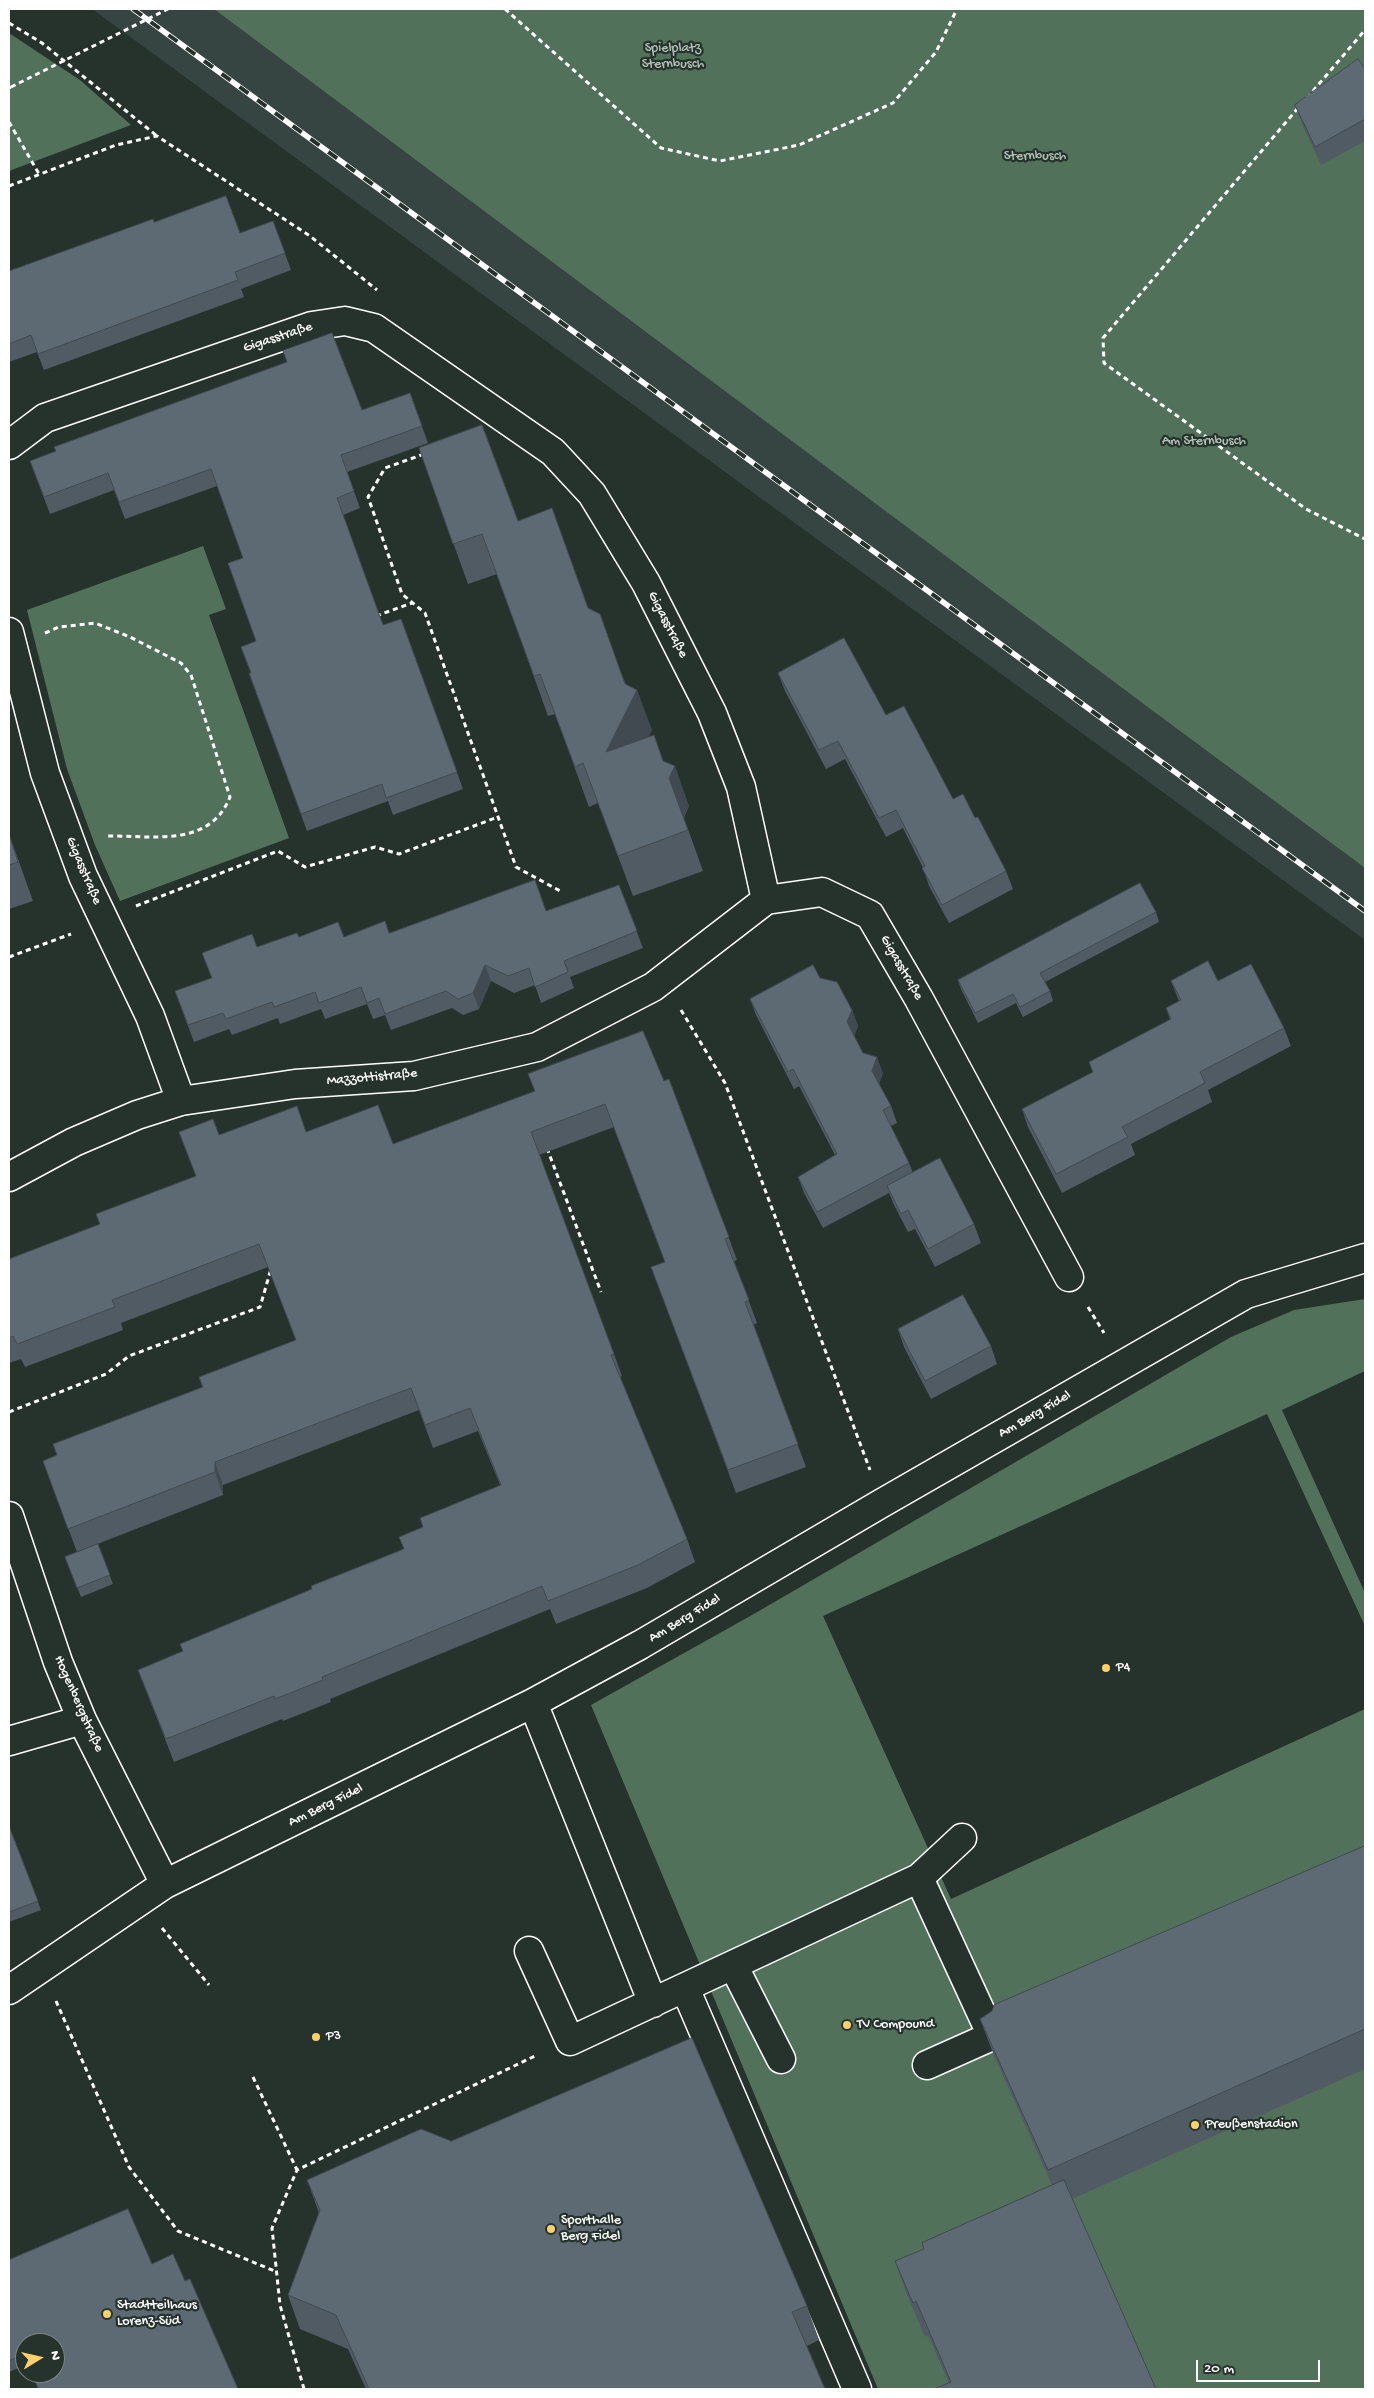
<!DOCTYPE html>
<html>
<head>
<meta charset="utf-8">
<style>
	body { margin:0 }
	#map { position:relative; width:1374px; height:2398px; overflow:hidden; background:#26332d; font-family:"Gochi Hand",sans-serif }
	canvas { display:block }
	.frame { position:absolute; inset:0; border:10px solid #fff; pointer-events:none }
	.north { position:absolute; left:15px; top:2333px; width:50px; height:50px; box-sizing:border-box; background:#26332d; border:1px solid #7d8581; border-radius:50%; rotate:81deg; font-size:14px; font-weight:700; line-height:20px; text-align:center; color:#fff }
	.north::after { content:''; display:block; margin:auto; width:18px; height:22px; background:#ffd166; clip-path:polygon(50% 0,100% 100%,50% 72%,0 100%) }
	.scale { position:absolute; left:1196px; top:2360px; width:124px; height:22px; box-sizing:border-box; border:2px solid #fff; border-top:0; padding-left:6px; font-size:15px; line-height:18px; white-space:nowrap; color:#fff; -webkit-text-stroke:4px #26332d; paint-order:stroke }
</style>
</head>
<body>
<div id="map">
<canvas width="1374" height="2398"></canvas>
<div class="frame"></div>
<div class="north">N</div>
<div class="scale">20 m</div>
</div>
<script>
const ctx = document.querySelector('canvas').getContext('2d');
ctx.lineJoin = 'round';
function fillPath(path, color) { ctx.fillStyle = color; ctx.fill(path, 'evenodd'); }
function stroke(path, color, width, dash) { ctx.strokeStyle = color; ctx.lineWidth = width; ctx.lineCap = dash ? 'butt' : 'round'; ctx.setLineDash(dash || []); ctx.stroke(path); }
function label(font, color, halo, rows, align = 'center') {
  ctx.font = font + ' "Gochi Hand",sans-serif'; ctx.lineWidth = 4.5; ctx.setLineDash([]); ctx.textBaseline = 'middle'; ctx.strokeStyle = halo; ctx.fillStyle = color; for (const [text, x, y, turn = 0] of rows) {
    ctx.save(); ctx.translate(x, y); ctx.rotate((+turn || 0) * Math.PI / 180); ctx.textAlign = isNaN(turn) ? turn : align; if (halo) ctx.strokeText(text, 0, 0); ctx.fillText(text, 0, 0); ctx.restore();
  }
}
fillPath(new Path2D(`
	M 92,9 L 215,9 L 295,68 L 1157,714 L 1365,868 L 1365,940 Z`), '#364442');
fillPath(new Path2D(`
	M 214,9 L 1365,9 L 1365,868 L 1157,714 Z
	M 9,33 L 80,80 L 131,125 L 9,171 Z
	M 203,546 L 226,609 L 209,615 L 289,838 L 120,901 L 95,845 L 67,769 L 27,610 Z
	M 1365,1299 L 1365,1371 L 1282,1410 L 1365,1593 L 1365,1626 L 1267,1414 L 823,1616 L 951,1899 L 1365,1709 L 1365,2389 L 878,2389 L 591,1705 L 752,1615 L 1231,1337 L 1294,1310 Z`), '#52715a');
const minor = new Path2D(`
	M 9,445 L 45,418 L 312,326 L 345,321 L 374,328 L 553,452 L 592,494 L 646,583 L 712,713 L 741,787 L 766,900 L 822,892 L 870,915 L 919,999 L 1069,1277
	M 9,632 L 45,773 L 83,876 L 150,1016 L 181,1101
	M 9,1177 L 74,1142 L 137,1115 L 181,1101 L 295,1084 L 414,1076 L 537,1047 L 653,987 L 766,900
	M 9,1516 L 58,1662 L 82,1720 L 165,1884
	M 533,1703 L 653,2003
	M 9,1741 L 82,1720
	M 919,1878 L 992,2036 L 927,2065
	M 529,1951 L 570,2041 L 919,1878 L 962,1838
	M 733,1965 L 781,2059
	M 685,1988 L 857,2389
	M 9,1990 L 165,1884 L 533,1703 L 640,1645 L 882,1503 L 1246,1294 L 1365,1258`);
stroke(minor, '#fff', 31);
stroke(new Path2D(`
	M 505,9 L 661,148 L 720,161 L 799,145 L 893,103 L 936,52 L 957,9
	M 9,23 L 42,43 L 157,136
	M 9,88 L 11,87
	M 1307,98 L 1365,30
	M 1298,108 L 1103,338 L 1104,363 L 1306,509 L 1365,539
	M 9,122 L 39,174
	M 9,186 L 116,145 L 157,136 L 310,236 L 377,290
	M 424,454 L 385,468 L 368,497 L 402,594 L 425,613 L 516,867 L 562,892
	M 376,616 L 412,603
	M 45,633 L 59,627 L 95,623 L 130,637 L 181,663 L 191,675 L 230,797 C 209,849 151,835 106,836
	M 136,906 L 278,851 L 305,867 L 375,847 L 399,854 L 498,817
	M 9,957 L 71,934
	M 681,1010 L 725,1083 L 870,1470
	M 547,1148 L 601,1292
	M 1088,1307 L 1104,1333
	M 9,1412 L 106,1374 L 129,1356 L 260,1307 L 271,1269
	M 162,1928 L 209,1985
	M 56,2001 L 129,2167 L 178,2231 L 277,2272
	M 253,2077 L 297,2170
	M 304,2389 L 280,2305 L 272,2228 L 297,2170 L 537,2055`), '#fff', 3, [5, 4]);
stroke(minor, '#26332d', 28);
const rail = new Path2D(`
	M 133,9 L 1365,911`);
stroke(rail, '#fff', 5.5);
stroke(rail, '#26332d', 4, [11]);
stroke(new Path2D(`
	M 11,87 L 168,9`), '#fff', 3, [5, 4]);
fillPath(new Path2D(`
	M 1365,69 L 1365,141 L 1321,165 L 1302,124 L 1295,105 Z
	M 273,221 L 291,270 L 241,289 L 244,297 L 44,370 L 37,352 L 9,362 L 9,271 L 154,222 L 240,233 Z
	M 410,393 L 428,443 L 347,472 L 360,508 L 343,515 L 383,625 L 401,619 L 463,789 L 393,815 L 388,801 L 307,831 L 249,673 L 250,673 L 256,641 L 243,558 L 217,486 L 125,519 L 114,490 L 50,514 L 30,461 L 362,410 Z
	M 419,448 L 518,521 L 588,608 L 626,684 L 652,730 L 648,737 L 689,806 L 684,818 L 703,871 L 633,896 L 598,803 L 589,807 L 555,714 L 548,716 L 497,574 L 468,584 Z
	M 778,673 L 886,715 L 953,799 L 975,818 L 1006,871 L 1013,889 L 949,923 L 929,886 L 923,868 L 903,828 L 886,837 L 845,759 L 826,769 L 785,691 Z
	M 9,834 L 33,901 L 9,909 Z
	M 619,885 L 643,948 L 570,977 L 574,988 L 541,1003 L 535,985 L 514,993 L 491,981 L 479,1009 L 463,1015 L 452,1008 L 391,1030 L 385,1015 L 373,1019 L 367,1004 L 325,1019 L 321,1009 L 280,1024 L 278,1018 L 232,1035 L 229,1029 L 194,1042 L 175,991 L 211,978 L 257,947 L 299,937 L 344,937 L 389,933 L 546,911 Z
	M 1156,912 L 1159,922 L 1045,982 L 1050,991 L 1053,1001 L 1023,1017 L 1016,1003 L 978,1023 L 961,989 L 958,980 Z
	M 820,978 L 852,1010 L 858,1026 L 854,1036 L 863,1053 L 883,1073 L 879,1084 L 891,1106 L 897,1123 L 891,1126 L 909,1163 L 913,1173 L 974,1224 L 981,1243 L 935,1267 L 915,1229 L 908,1232 L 894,1205 L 889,1193 L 823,1228 L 804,1193 L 798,1177 L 835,1155 L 799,1086 L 794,1089 L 756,1015 L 750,999 Z
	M 1171,981 L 1218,981 L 1284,1028 L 1291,1046 L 1208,1090 L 1212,1102 L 1131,1144 L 1135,1155 L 1062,1193 L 1028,1127 L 1022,1109 L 1093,1072 L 1089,1062 L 1170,1020 L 1166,1008 L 1179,1001 Z
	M 664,1081 L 714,1198 L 737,1260 L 734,1261 L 757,1323 L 753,1325 L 806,1467 L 736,1493 L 660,1290 L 665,1262 L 614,1127 L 539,1155 L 614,1354 L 622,1376 L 620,1377 L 687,1539 L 695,1562 L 647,1588 L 556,1624 L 550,1609 L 330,1699 L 331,1702 L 283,1721 L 282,1719 L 174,1762 L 138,1670 L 183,1652 L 312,1589 L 403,1549 L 423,1527 L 500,1485 L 478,1431 L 433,1448 L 419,1410 L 223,1485 L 223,1495 L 77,1552 L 43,1461 L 57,1455 L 202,1387 L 199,1377 L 296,1340 L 268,1267 L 121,1323 L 123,1330 L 25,1367 L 21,1359 L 9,1363 L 9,1259 L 100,1225 L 96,1214 L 196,1176 L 179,1132 L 219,1135 L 306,1132 L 393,1144 Z
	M 898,1329 L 991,1346 L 997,1364 L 931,1399 L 904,1347 Z
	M 98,1544 L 113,1584 L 81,1597 L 65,1557 Z
	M 9,1826 L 41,1910 L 9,1922 Z
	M 1365,1846 L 1365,2069 L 1072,2199 L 1156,2389 L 949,2383 L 928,2335 L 925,2337 L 907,2295 L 895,2261 L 924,2249 L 922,2243 L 1052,2185 L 993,2053 L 980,2019 Z
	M 307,2180 L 807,2306 L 819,2340 L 807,2346 L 825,2389 L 366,2389 L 348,2349 L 300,2329 L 288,2295 L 319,2213 Z
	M 9,2260 L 152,2264 L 185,2281 L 238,2389 L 38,2389 L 31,2373 L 55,2373 L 25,2343 L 25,2365 L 9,2372 Z`), '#505b63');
fillPath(new Path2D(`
	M 637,690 L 652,730 L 621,792 L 606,752 Z
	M 675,766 L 689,806 L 683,818 L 669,777 Z
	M 485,965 L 491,981 L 479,1009 L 473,993 Z
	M 852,1010 L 858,1026 L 853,1039 L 847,1022 Z
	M 877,1057 L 883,1073 L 878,1087 L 872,1071 Z
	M 215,1462 L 223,1485 L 223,1495 L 215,1472 Z`), '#414a50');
const building = new Path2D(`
	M 1358,59 L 1365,69 L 1365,119 L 1315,147 L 1295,105 Z
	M 226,196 L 240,233 L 273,221 L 285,253 L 235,272 L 238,280 L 38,354 L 31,335 L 9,344 L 9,271 L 153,219 L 154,222 Z
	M 332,333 L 362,410 L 410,393 L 422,426 L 341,455 L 354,491 L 337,498 L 383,625 L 401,619 L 457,772 L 386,798 L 382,784 L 301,814 L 249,673 L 251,673 L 241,647 L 256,641 L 228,563 L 243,558 L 211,469 L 119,502 L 108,473 L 44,497 L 30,461 L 56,451 L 54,447 L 287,362 L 283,351 Z
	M 482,425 L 518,521 L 552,508 L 588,608 L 600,614 L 625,684 L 637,690 L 606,752 L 654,735 L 663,761 L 675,766 L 669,778 L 688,830 L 618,856 L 583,763 L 575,767 L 540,674 L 534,676 L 482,534 L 453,544 L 419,448 Z
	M 844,638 L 886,715 L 904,706 L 953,799 L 963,794 L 975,818 L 978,817 L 1006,871 L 942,905 L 922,868 L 925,866 L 896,810 L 879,818 L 838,741 L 819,750 L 778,673 Z
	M 9,834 L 18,862 L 9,865 Z
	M 535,880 L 546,911 L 619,885 L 637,931 L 564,961 L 568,972 L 535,987 L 529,968 L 508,976 L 485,965 L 473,993 L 458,999 L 446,991 L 385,1014 L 379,998 L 367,1003 L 361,987 L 319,1003 L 315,992 L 274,1007 L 272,1002 L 226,1019 L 223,1013 L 188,1025 L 175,991 L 212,978 L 202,953 L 252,934 L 257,947 L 297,933 L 299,937 L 338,922 L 344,937 L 385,921 L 389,933 Z
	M 1140,883 L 1156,912 L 1040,973 L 1050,991 L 1020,1007 L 1013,994 L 975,1013 L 958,980 Z
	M 1208,961 L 1218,981 L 1251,964 L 1284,1028 L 1200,1072 L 1205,1083 L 1122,1127 L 1128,1137 L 1056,1174 L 1022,1109 L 1093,1072 L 1089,1062 L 1171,1019 L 1166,1008 L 1181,1000 L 1171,981 Z
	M 813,965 L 820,978 L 837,982 L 852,1010 L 847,1022 L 863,1053 L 877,1057 L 872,1071 L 891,1106 L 883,1110 L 909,1163 L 817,1212 L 798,1177 L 837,1154 L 793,1069 L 788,1072 L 750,999 Z
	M 643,1031 L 664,1081 L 669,1079 L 714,1198 L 729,1237 L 725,1239 L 749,1300 L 745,1302 L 798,1444 L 728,1470 L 651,1267 L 665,1262 L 605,1104 L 531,1132 L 614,1354 L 611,1355 L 687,1539 L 638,1565 L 548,1601 L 542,1586 L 322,1677 L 323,1680 L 275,1699 L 274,1696 L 166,1739 L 138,1670 L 183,1651 L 180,1644 L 312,1589 L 311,1586 L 404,1549 L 399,1537 L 423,1527 L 420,1518 L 501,1485 L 470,1408 L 425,1425 L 411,1388 L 215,1462 L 215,1472 L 68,1529 L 43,1461 L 57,1455 L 53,1444 L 203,1387 L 199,1377 L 296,1340 L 259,1244 L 112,1300 L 115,1307 L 17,1344 L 13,1336 L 9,1338 L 9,1259 L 100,1224 L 96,1214 L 196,1176 L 179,1132 L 213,1119 L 219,1135 L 297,1106 L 306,1132 L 378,1105 L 393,1144 L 535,1091 L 528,1074 Z
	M 940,1158 L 974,1224 L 928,1249 L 908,1210 L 901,1214 L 887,1186 Z
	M 963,1295 L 991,1346 L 925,1381 L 898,1329 Z
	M 98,1544 L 110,1575 L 77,1588 L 65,1557 Z
	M 9,1826 L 38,1901 L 9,1912 Z
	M 1365,1846 L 1365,2029 L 1048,2170 L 980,2019 L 992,2011 L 994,2005 Z
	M 692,2038 L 807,2306 L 792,2312 L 825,2389 L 369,2389 L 336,2315 L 288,2295 L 320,2210 L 307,2180 L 421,2129 L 451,2141 Z
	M 1064,2180 L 1156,2389 L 934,2389 L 951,2382 L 916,2301 L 913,2303 L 895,2261 L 924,2249 L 922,2243 Z
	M 128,2209 L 152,2264 L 173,2254 L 185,2281 L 190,2279 L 238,2389 L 39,2389 L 31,2373 L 55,2373 L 55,2343 L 25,2343 L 25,2358 L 23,2354 L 9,2361 L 9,2260 Z`);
fillPath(building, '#5d6a73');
stroke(building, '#414a50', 1);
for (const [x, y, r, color] of [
	[1106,1668,5,"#ffd166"],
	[847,2025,5,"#ffd166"],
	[316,2037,5,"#ffd166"],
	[1195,2125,5,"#ffd166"],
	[551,2229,5,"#ffd166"],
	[107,2314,5,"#ffd166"]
]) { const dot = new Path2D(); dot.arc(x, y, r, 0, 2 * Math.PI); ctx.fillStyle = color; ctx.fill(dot); stroke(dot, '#26332d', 2); }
label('14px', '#b1bfb5', '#26332d', [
	["Spielplatz",673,49],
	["Sternbusch",673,65],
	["Sternbusch",1035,157],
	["Am Sternbusch",1204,442]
]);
label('14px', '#fff', '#26332d', [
	["Gigasstraße",278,338,-18],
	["Gigasstraße",667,625,63],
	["Gigasstraße",83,871,67],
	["Gigasstraße",901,968,60],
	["Mazzottistraße",372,1078,-5],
	["Am Berg Fidel",1035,1415,-30],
	["Am Berg Fidel",685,1619,-31],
	["Hogenbergstraße",78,1704,66],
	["Am Berg Fidel",326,1806,-26]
]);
label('14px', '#fff', '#26332d', [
	["P4",1116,1668],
	["TV Compound",857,2025],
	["P3",326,2037],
	["Preußenstadion",1205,2125],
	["Sporthalle",561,2221],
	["Berg Fidel",561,2237],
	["Stadtteilhaus",117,2306],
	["Lorenz-Süd",117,2322]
], 'left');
</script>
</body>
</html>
